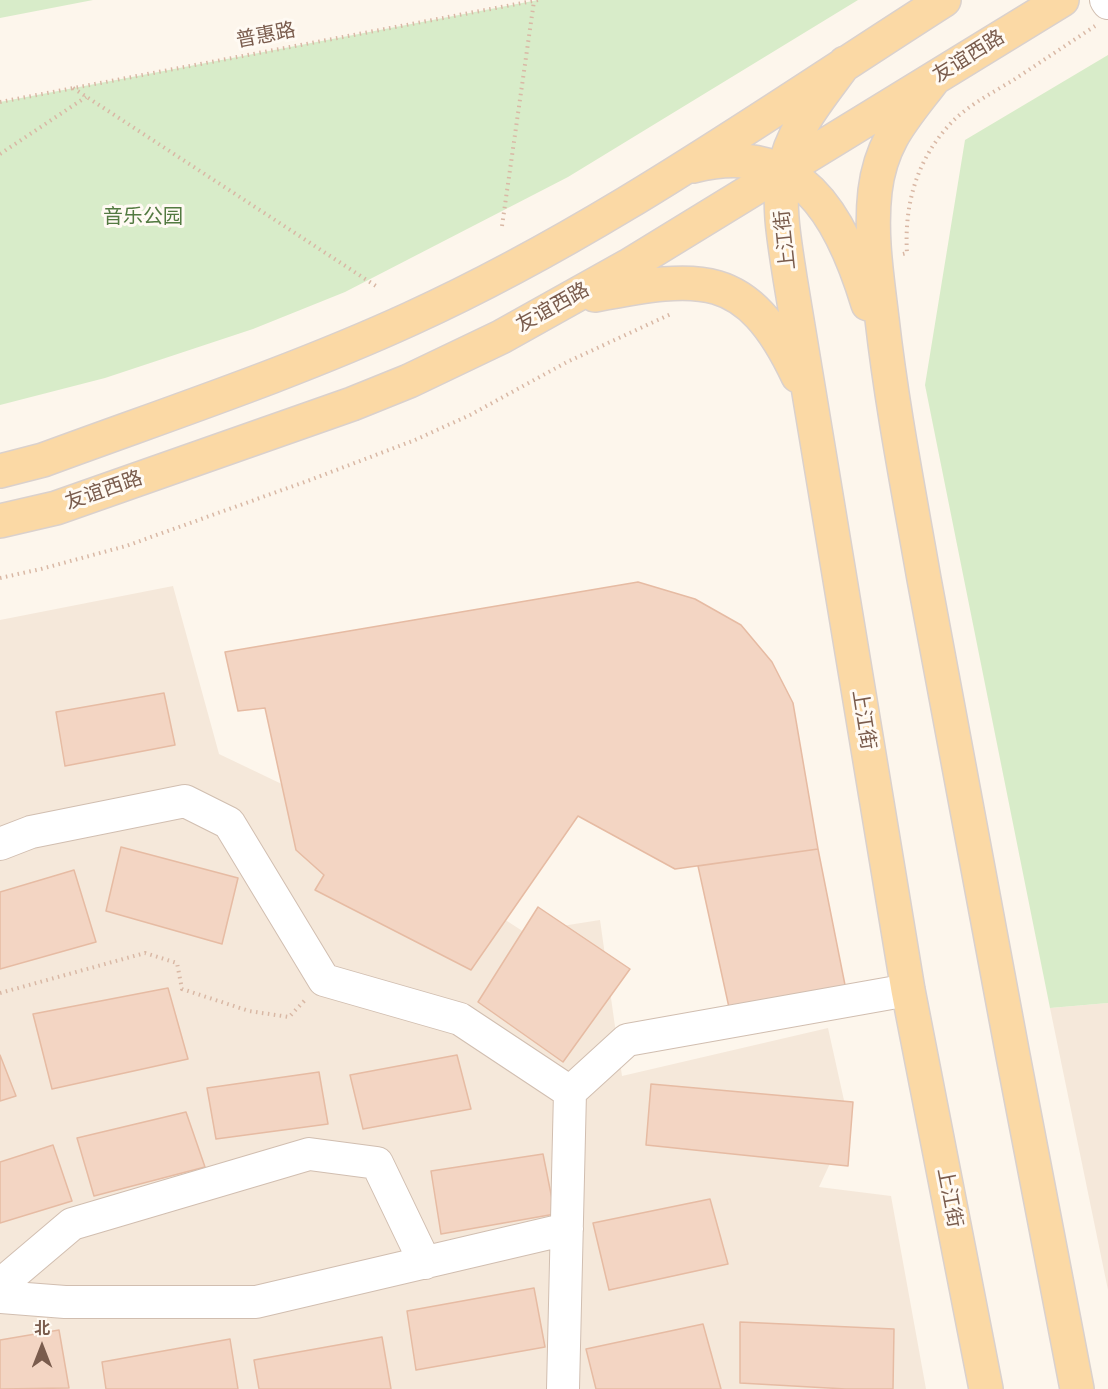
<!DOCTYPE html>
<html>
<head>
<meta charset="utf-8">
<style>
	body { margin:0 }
	#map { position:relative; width:1108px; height:1389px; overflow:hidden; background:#fdf6ec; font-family:"Space Grotesk","Noto Sans SC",sans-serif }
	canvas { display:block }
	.north { position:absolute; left:12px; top:1317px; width:60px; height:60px; -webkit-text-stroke:4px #fffaf3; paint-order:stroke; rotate:0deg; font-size:16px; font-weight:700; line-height:24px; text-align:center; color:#7a5c4d }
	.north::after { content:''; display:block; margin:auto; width:21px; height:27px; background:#7a5c4d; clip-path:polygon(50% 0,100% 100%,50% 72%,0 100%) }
</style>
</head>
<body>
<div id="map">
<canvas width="1108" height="1389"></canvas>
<div class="north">北</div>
</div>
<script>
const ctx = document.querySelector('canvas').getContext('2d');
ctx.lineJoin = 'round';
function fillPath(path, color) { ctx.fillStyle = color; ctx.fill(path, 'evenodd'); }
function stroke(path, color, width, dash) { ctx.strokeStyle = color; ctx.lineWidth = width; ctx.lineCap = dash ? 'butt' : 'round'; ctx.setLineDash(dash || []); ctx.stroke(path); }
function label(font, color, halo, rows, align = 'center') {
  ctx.font = font + ' "Space Grotesk","Noto Sans SC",sans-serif'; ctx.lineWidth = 6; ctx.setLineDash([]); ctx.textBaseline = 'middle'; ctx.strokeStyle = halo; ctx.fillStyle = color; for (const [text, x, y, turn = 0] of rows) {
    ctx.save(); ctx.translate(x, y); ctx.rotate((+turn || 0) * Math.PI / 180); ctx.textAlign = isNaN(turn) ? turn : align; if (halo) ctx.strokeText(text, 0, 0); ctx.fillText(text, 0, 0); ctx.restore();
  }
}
fillPath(new Path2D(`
	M 173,586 L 219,754 L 334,809 L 524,932 L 600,920 L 622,1076 L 828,1028 L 849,1123 L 819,1187 L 891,1196 L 926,1389 L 0,1389 L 0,620 Z
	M 1108,1003 L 1108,1290 L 1050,1008 Z`), '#f5e8da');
fillPath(new Path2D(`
	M 0,0 L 93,0 L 0,18 Z
	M 538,0 L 858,0 L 568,177 L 345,292 L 253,329 L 105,378 L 0,405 L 0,102 Z
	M 1108,55 L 1108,1003 L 1050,1008 L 925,385 L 965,140 Z`), '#d8ecc9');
const building = new Path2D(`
	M 638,582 L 695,599 L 741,625 L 772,662 L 793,703 L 818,849 L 675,869 L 578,816 L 471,970 L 315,890 L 324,875 L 296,850 L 265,708 L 238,711 L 225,652 Z
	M 164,693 L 175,745 L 65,766 L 56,712 Z
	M 121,847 L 238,878 L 222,944 L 106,911 Z
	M 818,849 L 846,990 L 730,1012 L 698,866 Z
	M 74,870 L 96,942 L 0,969 L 0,892 Z
	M 538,907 L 630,969 L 563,1062 L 478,1002 Z
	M 168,988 L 188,1059 L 52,1089 L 33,1014 Z
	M 0,1055 L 16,1096 L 0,1101 Z
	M 457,1055 L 471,1109 L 363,1129 L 350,1075 Z
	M 319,1072 L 328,1124 L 216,1139 L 207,1088 Z
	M 651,1084 L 853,1102 L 848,1166 L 646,1145 Z
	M 186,1112 L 205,1167 L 94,1196 L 77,1138 Z
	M 53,1145 L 72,1201 L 0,1223 L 0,1162 Z
	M 543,1154 L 555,1214 L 441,1234 L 431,1171 Z
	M 710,1199 L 728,1264 L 609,1290 L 593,1223 Z
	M 534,1288 L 545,1347 L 416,1370 L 407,1311 Z
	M 740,1322 L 894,1329 L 893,1389 L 846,1389 L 740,1383 Z
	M 703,1324 L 721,1389 L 596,1389 L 586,1349 Z
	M 59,1330 L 69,1388 L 0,1389 L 0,1340 Z
	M 382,1337 L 391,1389 L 259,1389 L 254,1360 Z
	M 230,1339 L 238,1389 L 106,1389 L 102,1362 Z`);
fillPath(building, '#f3d5c3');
stroke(building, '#e6bba3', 1.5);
const minor = new Path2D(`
	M 1106,0 L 1108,3
	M 0,844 L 31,832 L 185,801 L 229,823 L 324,980 L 460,1019 L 570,1092
	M 0,1285 L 72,1224 L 309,1154 L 377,1163 L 425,1263
	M 0,1297 L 65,1302 L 256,1302 L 567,1229
	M 563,1389 L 570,1092 L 627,1040 L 908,990`);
const major = new Path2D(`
	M 845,63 C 821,96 791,130 784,171 C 777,205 785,244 790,278 L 908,990 L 986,1389
	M 933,80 C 904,118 881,141 875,191 C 870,234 877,277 882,319 C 892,407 909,493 924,579 C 973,850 1025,1119 1077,1389
	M 693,166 C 800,139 841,215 868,304
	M 595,295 C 700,275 747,268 798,376
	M 0,471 L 43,460 C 165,415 292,373 410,319 C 599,233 770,111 944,0
	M 0,521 L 56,508 L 352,404 L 409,381 L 501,337 L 628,266 L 1062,0`);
stroke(minor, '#d1beb0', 34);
stroke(major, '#dad1cd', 36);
stroke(new Path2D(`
	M 73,88 L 379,288
	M 0,102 L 538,0
	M 0,154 L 86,97
	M 502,226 L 534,1
	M 903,254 L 907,253 C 904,204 917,159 951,123 C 968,105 994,92 1015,79 C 1042,61 1068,44 1095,26
	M 0,578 L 41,569 L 126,546 L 310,480 L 415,440 L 470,415 L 567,362 L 673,313
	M 0,993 L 145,953 L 177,963 L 182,989 L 249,1011 L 289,1017 L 307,998`), '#d9b8a5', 4, [1.5, 4.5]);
stroke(minor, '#fff', 32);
stroke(major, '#fbd9a5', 33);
label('20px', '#7a5c4d', '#fffaf3', [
	["普惠路",266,36,-11],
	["友谊西路",969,57,-32],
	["上江街",786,240,-96],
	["友谊西路",553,308,-29],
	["友谊西路",104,491,-19],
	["上江街",863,720,81],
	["上江街",949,1198,79]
]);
label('20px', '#537a41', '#fffaf3', [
	["音乐公园",143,218]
]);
</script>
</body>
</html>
